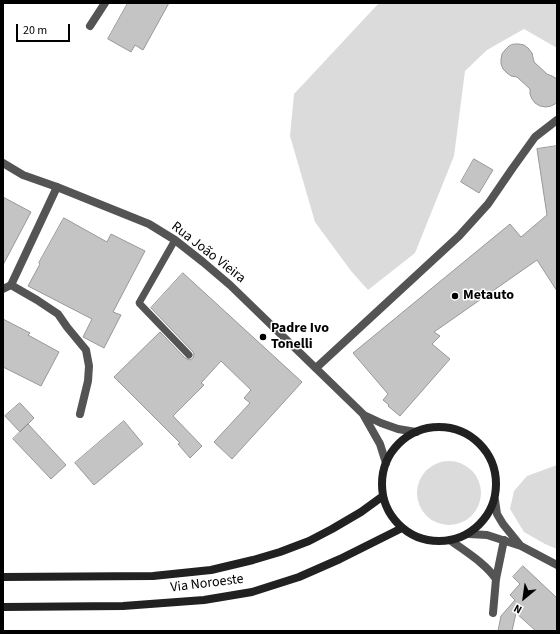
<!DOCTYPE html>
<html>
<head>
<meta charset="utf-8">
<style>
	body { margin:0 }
	#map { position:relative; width:560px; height:634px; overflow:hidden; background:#fff; font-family:"Source Sans 3",sans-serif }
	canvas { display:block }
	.frame { position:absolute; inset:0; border:4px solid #000; pointer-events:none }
	.north { position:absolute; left:504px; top:578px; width:40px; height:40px; -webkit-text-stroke:3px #fff; paint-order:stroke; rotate:209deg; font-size:11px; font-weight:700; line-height:16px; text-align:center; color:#000 }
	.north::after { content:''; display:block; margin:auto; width:14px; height:18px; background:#000; clip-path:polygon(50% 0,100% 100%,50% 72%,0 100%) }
	.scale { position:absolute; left:16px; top:24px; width:54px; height:18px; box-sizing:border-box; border:2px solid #000; border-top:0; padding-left:5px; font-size:12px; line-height:14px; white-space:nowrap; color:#000; -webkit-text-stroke:3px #fff; paint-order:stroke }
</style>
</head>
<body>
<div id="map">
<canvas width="560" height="634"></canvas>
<div class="frame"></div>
<div class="north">N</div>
<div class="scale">20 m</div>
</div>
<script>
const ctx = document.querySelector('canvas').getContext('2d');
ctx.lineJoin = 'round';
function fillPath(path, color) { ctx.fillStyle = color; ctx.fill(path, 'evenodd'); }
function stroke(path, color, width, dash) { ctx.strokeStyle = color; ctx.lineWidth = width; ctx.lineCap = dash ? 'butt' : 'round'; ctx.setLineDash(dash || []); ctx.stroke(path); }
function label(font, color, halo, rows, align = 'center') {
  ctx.font = font + ' "Source Sans 3",sans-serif'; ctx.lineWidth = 3; ctx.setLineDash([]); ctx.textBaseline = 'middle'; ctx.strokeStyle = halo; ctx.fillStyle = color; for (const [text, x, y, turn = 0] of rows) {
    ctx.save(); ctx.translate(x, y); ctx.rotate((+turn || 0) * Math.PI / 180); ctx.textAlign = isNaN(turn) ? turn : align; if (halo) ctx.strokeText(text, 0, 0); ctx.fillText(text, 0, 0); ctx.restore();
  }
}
fillPath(new Path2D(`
	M 379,3 L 557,3 L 557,48 L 524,29 L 487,50 L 465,71 L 454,156 L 415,253 L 368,290 L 351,271 L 315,222 L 290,136 L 294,94 Z
	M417 493a32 32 0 1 1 64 0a32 32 0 1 1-64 0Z
	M 557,465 L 557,549 L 545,544 L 524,532 L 510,509 L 514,491 L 527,476 Z`), '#dbdbdb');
const building = new Path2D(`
	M 128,3 L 169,3 L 143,50 L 135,45 L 131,52 L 108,39 Z
	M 514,44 L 519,44 L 524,45 L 528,48 L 532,53 L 534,62 L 547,74 L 552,76 L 557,79 L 557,103 L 551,106 L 546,107 L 540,106 L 535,103 L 532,99 L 530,94 L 530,89 L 517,77 L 511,76 L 507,73 L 503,69 L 501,64 L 501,59 L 502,54 L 505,50 L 509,46 Z
	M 557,146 L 557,291 L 537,260 L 434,332 L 440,336 L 432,344 L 450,359 L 400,416 L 388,406 L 389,405 L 383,400 L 388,394 L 353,353 L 510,224 L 521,237 L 547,215 L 537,149 Z
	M 474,159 L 493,170 L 479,193 L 461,182 Z
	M 3,197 L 31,212 L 3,265 Z
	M 64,218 L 107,242 L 111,234 L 145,251 L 113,312 L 121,315 L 104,348 L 83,337 L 92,319 L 28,286 L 40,264 L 39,263 Z
	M 183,273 L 302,382 L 232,459 L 214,442 L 250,403 L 244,398 L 251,390 L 221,361 L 201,383 L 204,385 L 173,416 L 202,446 L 190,458 L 178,444 L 180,443 L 114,377 L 160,332 L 185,358 L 190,360 L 193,358 L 194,354 L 193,352 L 151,308 Z
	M 3,319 L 30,333 L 28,335 L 59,352 L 41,386 L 3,367 Z
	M 20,403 L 34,418 L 20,432 L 5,416 Z
	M 124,421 L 143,444 L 94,485 L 75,463 Z
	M 28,424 L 66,465 L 51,479 L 13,439 Z
	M 523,566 L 557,598 L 557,631 L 536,631 L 516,613 L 512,631 L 498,631 L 501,616 L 515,600 L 510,595 L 520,584 L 513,577 Z`);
fillPath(building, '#c4c4c4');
stroke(building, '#989898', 1);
stroke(new Path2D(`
	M 175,240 L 139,303 L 189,355`), '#545454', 7);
stroke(new Path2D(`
	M 90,26 L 105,3
	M 11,285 L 37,300 L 58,314 L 67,327 L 86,350 L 89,366 L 88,381 L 80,414
	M 3,289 L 11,285 L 57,187
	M 316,368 L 459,236 L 488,204 L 512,169 L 535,137 L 557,120
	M 450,540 C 466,552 485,563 496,579
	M 493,613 L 496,579 L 504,540`), '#545454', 8);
stroke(new Path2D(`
	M 3,163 L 23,175 L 57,187 L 149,224 L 175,240 L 203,262 L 230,285 L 363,414 L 380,444 L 386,463
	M 364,415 L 381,423 L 398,429 L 416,432
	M 495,500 L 497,514 L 503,524 L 520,545
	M 469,534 L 487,535 L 521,546 L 557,565`), '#545454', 8);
stroke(new Path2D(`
	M382 484a57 57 0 1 1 114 0a57 57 0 1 1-114 0Z
	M 3,577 L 153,576 L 211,570 L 253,560 L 280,552 L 309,541 L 332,529 L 361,512 L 383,496
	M 3,607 L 123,606 L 204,600 L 252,592 L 299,577 L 340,559 L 402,528`), '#212121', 8);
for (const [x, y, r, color] of [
	[455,296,4,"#000"],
	[263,337,4,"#000"]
]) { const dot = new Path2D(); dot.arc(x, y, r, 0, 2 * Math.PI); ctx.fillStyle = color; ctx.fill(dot); stroke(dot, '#fff', 1.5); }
label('14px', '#000', '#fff', [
	["Rua João Vieira",208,253,38],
	["Via Noroeste",207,584,-7]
]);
label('bold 14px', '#000', '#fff', [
	["Metauto",463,296],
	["Padre Ivo",271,329],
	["Tonelli",271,345]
], 'left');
</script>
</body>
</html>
